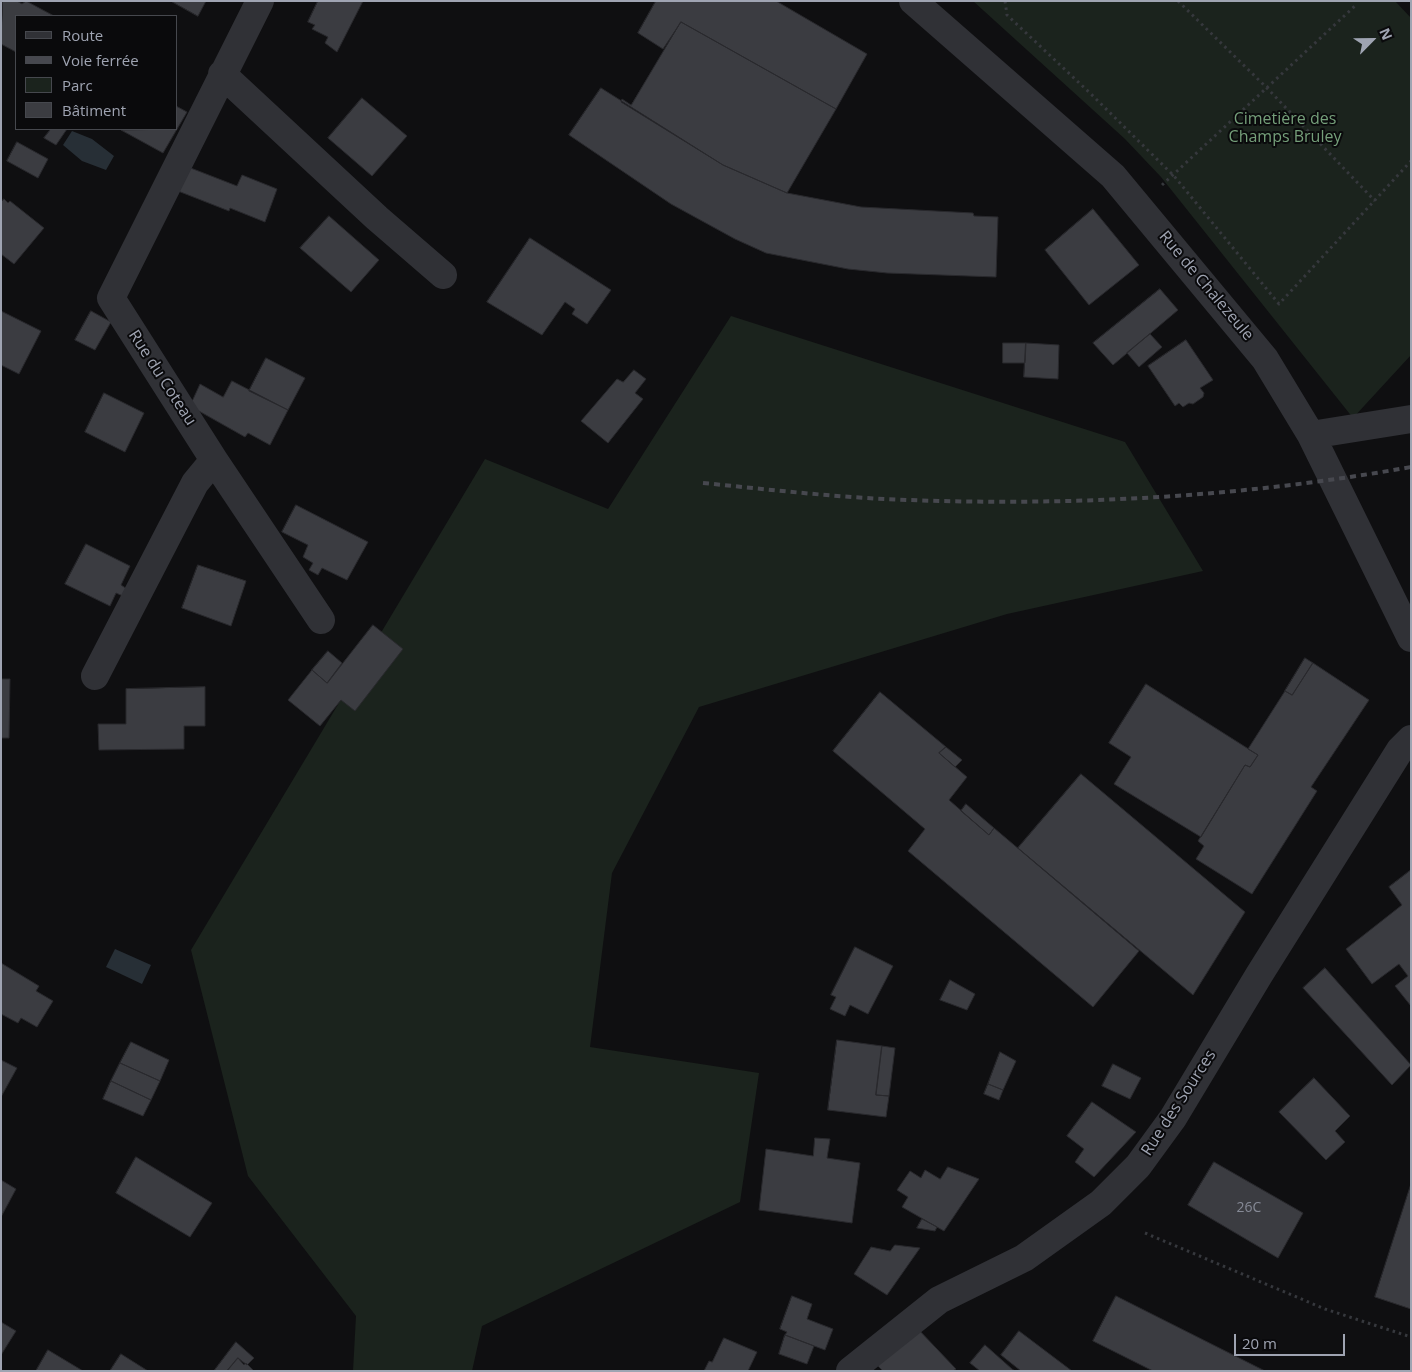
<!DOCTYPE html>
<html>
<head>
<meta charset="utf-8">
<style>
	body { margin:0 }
	#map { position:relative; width:1412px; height:1372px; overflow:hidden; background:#0f0f11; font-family:"Open Sans",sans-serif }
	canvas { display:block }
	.frame { position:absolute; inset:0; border:2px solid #9fa4b2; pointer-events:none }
	.legend { position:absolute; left:15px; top:15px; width:162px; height:115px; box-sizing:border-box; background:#0a0a0c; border:1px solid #46484e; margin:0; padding:6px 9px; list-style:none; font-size:15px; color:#9fa4b2 }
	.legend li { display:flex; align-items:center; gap:10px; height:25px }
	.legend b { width:25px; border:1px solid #46484e }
	.north { position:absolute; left:1347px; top:15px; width:50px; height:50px; -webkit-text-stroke:4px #0a0a0c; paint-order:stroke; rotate:67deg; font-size:14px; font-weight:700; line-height:20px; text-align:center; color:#9fa4b2 }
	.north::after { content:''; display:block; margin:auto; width:18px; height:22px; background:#9fa4b2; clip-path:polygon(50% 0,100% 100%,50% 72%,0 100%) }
	.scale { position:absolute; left:1234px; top:1334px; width:111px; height:22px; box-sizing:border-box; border:2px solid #9fa4b2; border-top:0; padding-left:6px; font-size:15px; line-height:18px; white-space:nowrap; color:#9fa4b2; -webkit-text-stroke:4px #0a0a0c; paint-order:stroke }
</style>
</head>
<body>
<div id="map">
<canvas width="1412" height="1372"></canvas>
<div class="frame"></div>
<ul class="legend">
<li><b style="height:6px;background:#303136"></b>Route</li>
<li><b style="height:6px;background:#47484f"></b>Voie ferrée</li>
<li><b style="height:14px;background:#1b231d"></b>Parc</li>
<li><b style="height:14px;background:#3b3c41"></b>Bâtiment</li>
</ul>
<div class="north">N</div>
<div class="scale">20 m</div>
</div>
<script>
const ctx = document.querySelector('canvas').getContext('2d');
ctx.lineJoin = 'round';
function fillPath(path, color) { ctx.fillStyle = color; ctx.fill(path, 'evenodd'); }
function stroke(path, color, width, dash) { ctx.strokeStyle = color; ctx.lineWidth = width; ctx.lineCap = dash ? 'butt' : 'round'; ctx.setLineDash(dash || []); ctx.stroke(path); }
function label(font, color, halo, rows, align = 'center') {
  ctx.font = font + ' "Open Sans",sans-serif'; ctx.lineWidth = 4; ctx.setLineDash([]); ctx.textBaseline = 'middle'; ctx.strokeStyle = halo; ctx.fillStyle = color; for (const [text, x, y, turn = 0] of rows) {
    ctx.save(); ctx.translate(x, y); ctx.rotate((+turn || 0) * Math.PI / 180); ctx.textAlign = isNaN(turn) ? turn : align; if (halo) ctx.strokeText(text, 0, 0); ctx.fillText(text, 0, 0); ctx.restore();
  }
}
fillPath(new Path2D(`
	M 973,1 L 1395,1 L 1411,18 L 1411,355 L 1353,418 L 1161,177 L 1125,139 Z
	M 731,316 L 1125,442 L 1203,571 L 1007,614 L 699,707 L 612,873 L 590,1047 L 759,1073 L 740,1202 L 482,1326 L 472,1371 L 353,1371 L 356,1316 L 248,1176 L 191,950 L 485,459 L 608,509 Z`), '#1b231d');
fillPath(new Path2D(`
	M 72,131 L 92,139 L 114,156 L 106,170 L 82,161 L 63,145 Z
	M 115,949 L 151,965 L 142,984 L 106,967 Z`), '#272f36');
const building = new Path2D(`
	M 3,1 L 17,1 L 22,4 L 26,1 L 54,16 L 16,16 L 16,52 L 1,44 Z
	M 171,1 L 206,1 L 198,16 Z
	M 318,1 L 363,1 L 337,52 L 325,43 L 328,37 L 312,29 L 315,25 L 308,22 Z
	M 656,1 L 776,1 L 867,54 L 836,109 L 681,22 L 663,49 L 638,33 Z
	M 681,22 L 836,109 L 787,193 L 723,165 L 621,102 L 622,99 L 631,105 Z
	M 601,88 L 723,165 L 787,193 L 861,207 L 973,213 L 974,216 L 998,217 L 996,277 L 887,273 L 848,269 L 766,253 L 735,239 L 671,204 L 569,135 Z
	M 362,98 L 407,136 L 372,176 L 328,138 Z
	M 176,106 L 187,112 L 163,153 L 121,130 L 176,129 Z
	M 51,129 L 67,129 L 56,145 L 44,138 Z
	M 17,142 L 48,159 L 38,178 L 7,161 Z
	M 188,167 L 237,186 L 242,175 L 277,189 L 265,222 L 230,208 L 229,211 L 178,191 Z
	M 4,199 L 8,203 L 10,201 L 44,228 L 14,264 L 1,254 L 1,202 Z
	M 1093,209 L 1139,265 L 1089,305 L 1045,250 Z
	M 329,216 L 379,260 L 351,292 L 300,248 Z
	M 530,238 L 611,290 L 587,324 L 572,314 L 575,309 L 565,302 L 542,335 L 487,302 Z
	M 1160,289 L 1178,310 L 1113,365 L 1093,343 Z
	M 1,311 L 41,331 L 19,374 L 1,365 Z
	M 91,311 L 111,322 L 95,350 L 75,340 Z
	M 1150,334 L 1162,347 L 1139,367 L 1127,353 Z
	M 1186,340 L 1213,380 L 1200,388 L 1204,393 L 1203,397 L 1193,404 L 1189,403 L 1183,407 L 1179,403 L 1175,406 L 1148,366 Z
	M 1003,343 L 1026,343 L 1025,363 L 1003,363 Z
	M 1026,343 L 1059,345 L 1058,379 L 1024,377 Z
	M 266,358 L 305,378 L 288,410 L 249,391 Z
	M 634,370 L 646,379 L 635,393 L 643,399 L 608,443 L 581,421 L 617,379 L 623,382 Z
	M 232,381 L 288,410 L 270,445 L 248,433 L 245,437 L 190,406 L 200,384 L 223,397 Z
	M 104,393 L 144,413 L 125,452 L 85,432 Z
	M 296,505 L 368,542 L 347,580 L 322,568 L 318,575 L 309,570 L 313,563 L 303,557 L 308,545 L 282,532 Z
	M 86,544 L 130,566 L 121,585 L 127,589 L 123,596 L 116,593 L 110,606 L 65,584 Z
	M 198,565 L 246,581 L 231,626 L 182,608 Z
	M 373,625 L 403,649 L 355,711 L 341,700 L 320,726 L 288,700 L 312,670 L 327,683 Z
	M 328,651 L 342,663 L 327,683 L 312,670 Z
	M 1305,658 L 1313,663 L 1292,695 L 1285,691 Z
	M 1313,663 L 1369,700 L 1311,787 L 1317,791 L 1252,894 L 1196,859 L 1204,846 L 1198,841 L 1245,765 L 1250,767 L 1258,755 L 1248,749 L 1285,691 L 1292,695 Z
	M 1,679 L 10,679 L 9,738 L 1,738 Z
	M 1146,684 L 1258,755 L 1250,767 L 1245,765 L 1201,837 L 1114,784 L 1131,757 L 1109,743 Z
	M 205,687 L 205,726 L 184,726 L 184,749 L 99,750 L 98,724 L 126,724 L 126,689 Z
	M 880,692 L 946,747 L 939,753 L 967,777 L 949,800 L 989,835 L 994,828 L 1139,951 L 1093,1007 L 908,851 L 925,829 L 833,751 Z
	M 946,747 L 962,760 L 955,767 L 939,753 Z
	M 1081,774 L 1245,912 L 1193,995 L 1018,848 Z
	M 966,804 L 994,828 L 989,835 L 961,811 Z
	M 1411,870 L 1411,1006 L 1395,986 L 1408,976 L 1399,964 L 1372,984 L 1346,949 L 1402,905 L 1389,887 Z
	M 855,947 L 893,966 L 868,1014 L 850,1005 L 845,1016 L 830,1009 L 836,997 L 831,995 Z
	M 1,963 L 39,986 L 36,991 L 53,1001 L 37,1027 L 21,1018 L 18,1023 L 1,1014 Z
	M 1325,968 L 1411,1065 L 1392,1085 L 1303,988 Z
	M 950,980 L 975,994 L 967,1010 L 940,1000 Z
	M 837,1040 L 882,1046 L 876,1095 L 889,1096 L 886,1117 L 828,1110 Z
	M 131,1042 L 169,1060 L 160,1081 L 120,1063 Z
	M 882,1046 L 895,1048 L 889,1096 L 876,1095 Z
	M 1000,1052 L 1016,1061 L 1003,1090 L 988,1084 Z
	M 1,1060 L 17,1068 L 1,1097 Z
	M 120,1063 L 160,1081 L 151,1100 L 111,1081 Z
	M 1113,1064 L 1141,1078 L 1130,1099 L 1102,1086 Z
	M 1314,1078 L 1350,1116 L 1335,1131 L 1345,1142 L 1326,1160 L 1279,1112 Z
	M 111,1081 L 151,1100 L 143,1116 L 103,1099 Z
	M 988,1084 L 1003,1090 L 999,1100 L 984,1094 Z
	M 1092,1102 L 1136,1132 L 1094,1177 L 1075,1162 L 1084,1149 L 1067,1136 Z
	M 815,1138 L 830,1139 L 827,1158 L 860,1163 L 852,1223 L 759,1210 L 766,1149 L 813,1156 Z
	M 136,1157 L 212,1203 L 190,1237 L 116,1193 Z
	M 1214,1162 L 1303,1213 L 1278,1258 L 1188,1205 Z
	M 948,1167 L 979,1179 L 944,1231 L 902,1207 L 908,1197 L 897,1190 L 910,1171 L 921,1178 L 925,1170 L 940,1179 Z
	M 1,1180 L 16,1189 L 1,1217 Z
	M 1411,1184 L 1411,1309 L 1375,1297 Z
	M 922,1219 L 937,1227 L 935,1231 L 917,1228 Z
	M 895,1245 L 920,1248 L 887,1295 L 854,1274 L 871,1247 L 890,1251 Z
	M 792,1296 L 812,1304 L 807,1319 L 833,1329 L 825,1350 L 785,1335 L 787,1332 L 780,1329 Z
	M 1116,1296 L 1265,1371 L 1153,1371 L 1093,1341 Z
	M 1,1322 L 16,1331 L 1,1355 Z
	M 917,1328 L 956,1369 L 953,1371 L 883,1371 L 878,1366 Z
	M 1019,1331 L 1072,1371 L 1021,1371 L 1001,1355 Z
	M 785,1335 L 814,1346 L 807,1364 L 779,1354 Z
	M 724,1338 L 757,1352 L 748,1371 L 704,1371 L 709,1361 L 712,1362 Z
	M 236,1342 L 254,1358 L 247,1365 L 238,1358 L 227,1371 L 214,1371 Z
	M 985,1345 L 1012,1369 L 1015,1371 L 980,1371 L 970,1363 Z
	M 48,1350 L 83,1371 L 36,1371 Z
	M 121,1354 L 148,1371 L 110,1371 Z
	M 238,1358 L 244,1365 L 246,1363 L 254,1371 L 227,1371 Z`);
fillPath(building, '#3b3c41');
stroke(building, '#29292d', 1);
stroke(new Path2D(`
	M 1005,1 L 1007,15 L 1092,95 L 1174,176 L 1279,304 L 1411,161
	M 1178,1 L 1266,87 L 1375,201
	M 1162,185 L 1356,5
	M 1145,1233 L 1325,1309 L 1411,1337`), '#36383d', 3, [2.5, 4]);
stroke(new Path2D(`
	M 913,1 L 1113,176 L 1265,359 L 1311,435 L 1411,638
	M 222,74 L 377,218 L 443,275
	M 1311,435 L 1411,419
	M 214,460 L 321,620
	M 95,676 L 195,483 L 214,460 L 111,298 L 260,1
	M 850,1371 L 939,1300 L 1024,1258 L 1101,1203 L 1138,1166 L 1173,1118 L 1259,975 L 1400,750 L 1411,739`), '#303136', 28);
stroke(new Path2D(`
	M 703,483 C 764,489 824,496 884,499 C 1061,507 1237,498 1411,467`), '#47484f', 4, [6, 5]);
label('14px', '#868a96', null, [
	["26C",1249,1208]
]);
label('16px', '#759f7a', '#0a0a0c', [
	["Cimetière des",1285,119],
	["Champs Bruley",1285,137]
]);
label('16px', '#9fa4b2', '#0a0a0c', [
	["Rue de Chalezeule",1206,286,50],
	["Rue du Coteau",162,378,57],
	["Rue des Sources",1179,1103,-57]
]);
</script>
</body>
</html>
